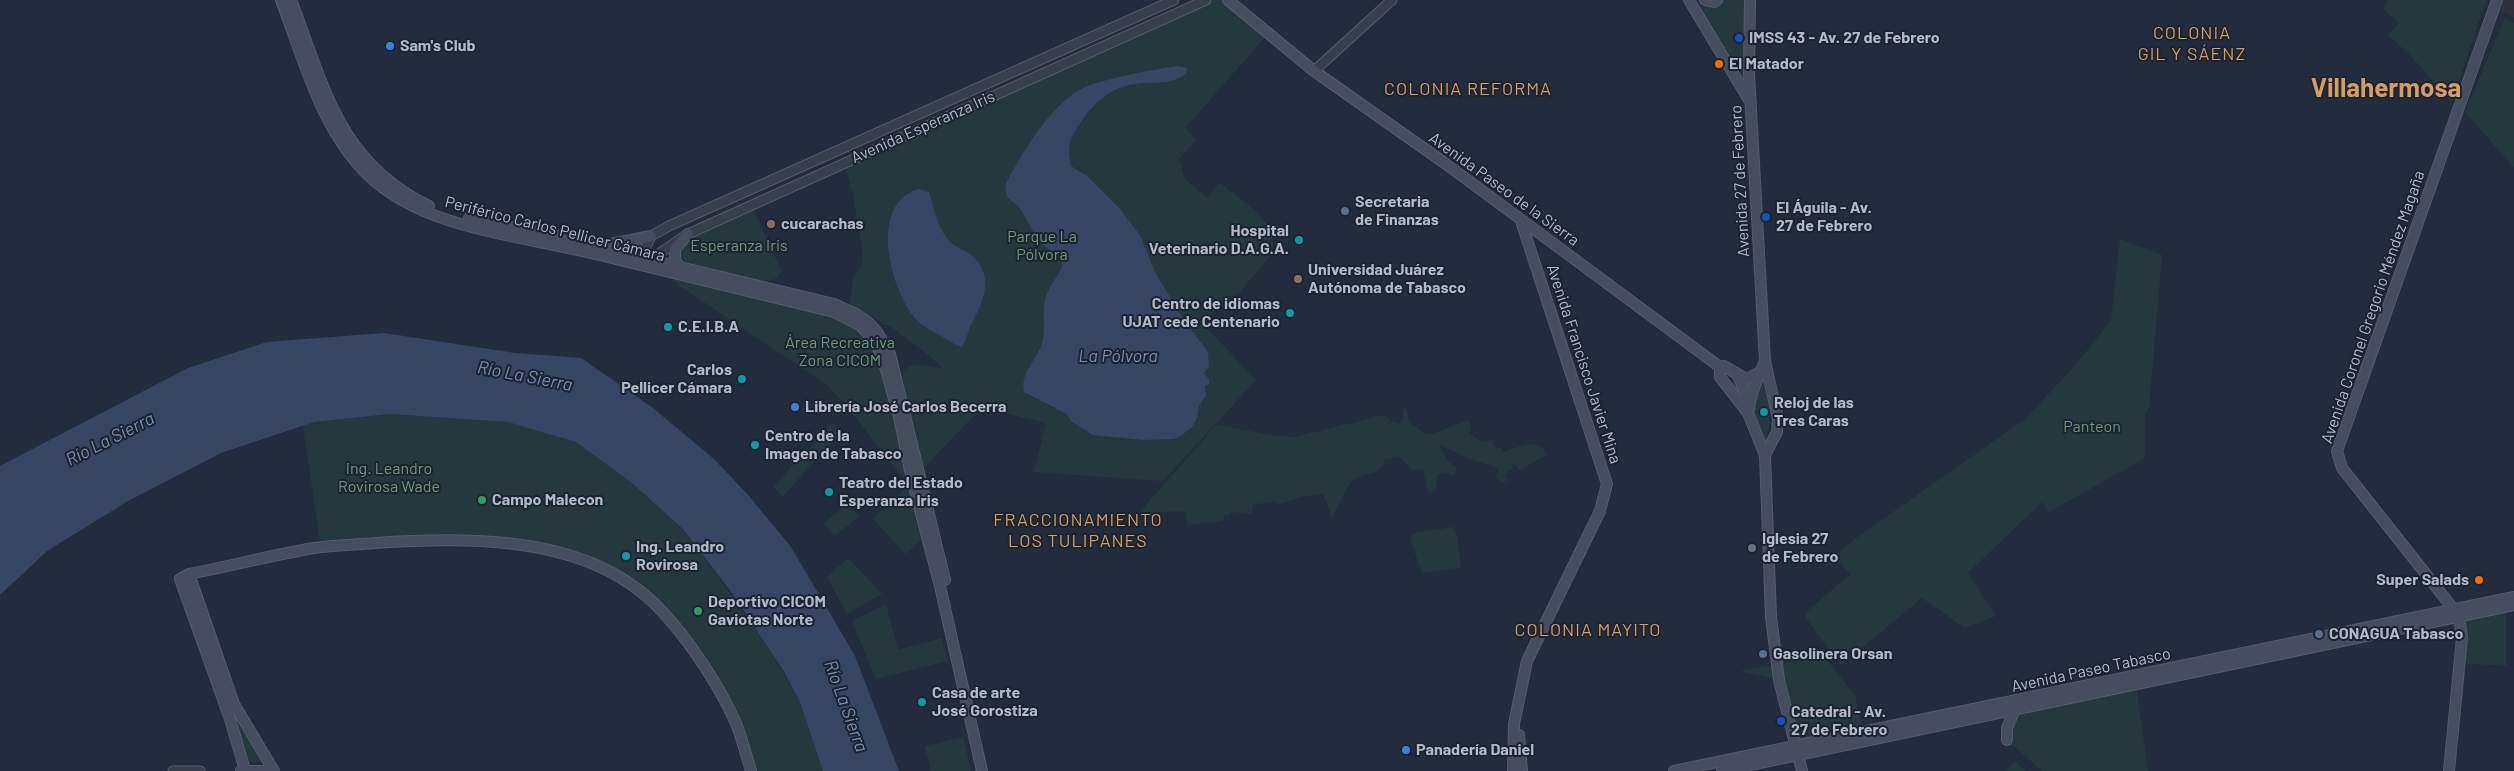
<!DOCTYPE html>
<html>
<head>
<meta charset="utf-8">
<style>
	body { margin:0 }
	canvas { display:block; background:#232c3c }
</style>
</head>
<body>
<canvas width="2514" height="771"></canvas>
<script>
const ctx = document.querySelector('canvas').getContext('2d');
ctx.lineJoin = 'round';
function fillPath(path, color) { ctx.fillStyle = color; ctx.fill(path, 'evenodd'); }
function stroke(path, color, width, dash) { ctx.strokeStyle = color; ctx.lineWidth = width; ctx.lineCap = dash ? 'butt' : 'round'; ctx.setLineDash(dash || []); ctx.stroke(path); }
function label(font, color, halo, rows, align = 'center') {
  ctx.font = font + ' Barlow,sans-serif'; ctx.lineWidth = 4; ctx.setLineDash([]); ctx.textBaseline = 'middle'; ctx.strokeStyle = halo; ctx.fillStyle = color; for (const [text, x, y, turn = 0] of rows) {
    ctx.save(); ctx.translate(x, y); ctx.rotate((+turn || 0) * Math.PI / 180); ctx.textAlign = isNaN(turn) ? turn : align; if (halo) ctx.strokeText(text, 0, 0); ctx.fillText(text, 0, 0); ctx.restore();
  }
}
fillPath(new Path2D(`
	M 2504,0 L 2514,0 L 2514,17 L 2500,12 Z`), '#322f3d');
fillPath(new Path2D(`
	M 1206,0 L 1228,0 L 1268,34 L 1185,128 L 1196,140 L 1179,159 L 1185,179 L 1207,198 L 1220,183 C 1242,201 1280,221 1272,254 L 1239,293 L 1201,322 L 1256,380 L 1163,481 L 1034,472 L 1046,423 L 1001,412 L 986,403 L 919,473 L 900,378 C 908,356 929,367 945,369 C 917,346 885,318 850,307 L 853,278 L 861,267 L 863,254 L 853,194 L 844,163 Z
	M 1717,0 L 1750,0 L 1750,101 L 1694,10 Z
	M 2387,0 L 2486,0 L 2452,102 L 2409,54 L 2388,35 L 2399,23 L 2383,9 Z
	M 2505,18 L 2514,23 L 2514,168 L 2465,112 Z
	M 753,209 L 781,270 C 780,280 769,282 760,281 L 682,265 L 678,255 L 686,241 L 694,236 Z
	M 2120,239 L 2162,255 L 2149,407 L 2145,414 L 2145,458 L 2049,512 L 2042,502 L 1968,573 L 1996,616 L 1965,628 L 1922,598 L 1841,665 L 1805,617 L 1807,611 L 1851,574 L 1834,557 L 1856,538 L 2024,420 L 2074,367 L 2111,320 Z
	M 672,274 L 848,317 L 882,355 L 908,484 L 849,409 L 826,384 L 680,286 L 674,281 Z
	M 1764,383 C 1769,405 1773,420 1765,442 L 1752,410 L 1758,391 Z
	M 1406,407 L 1409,422 L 1425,434 L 1432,434 L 1468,420 L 1471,425 L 1469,433 L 1483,442 L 1492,440 L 1496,449 L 1501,447 L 1504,452 C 1516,448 1542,436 1546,455 L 1520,470 L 1513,464 L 1512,471 L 1509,470 L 1505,475 L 1508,480 L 1506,484 L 1496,478 L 1498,468 L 1467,458 L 1439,444 L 1448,462 L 1457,467 L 1454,477 L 1448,473 L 1437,475 L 1436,491 L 1428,492 L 1423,469 L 1412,470 L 1400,457 L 1384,460 L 1383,466 L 1374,473 C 1344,476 1345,496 1332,518 L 1323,494 L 1302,497 L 1280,504 L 1275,501 L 1253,505 L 1252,514 L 1232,512 L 1230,515 L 1224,515 L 1223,521 L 1187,525 L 1186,513 L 1180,511 L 1139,513 L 1216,425 L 1277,436 L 1295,437 L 1384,415 L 1392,421 L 1400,423 L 1403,419 L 1403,410 Z
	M 390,414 L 508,422 L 545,431 L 576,442 L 632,483 L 683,529 L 764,640 L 800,702 L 823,771 L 751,771 L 735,721 L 691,649 L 640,591 L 572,556 L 477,540 L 321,548 L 303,426 L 314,422 Z
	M 832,423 L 842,432 L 783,496 L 773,487 Z
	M 907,487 L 921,540 L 906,554 L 873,519 Z
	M 848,503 L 859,517 L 835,535 L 823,524 Z
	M 1453,527 L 1456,531 L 1461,568 L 1422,573 L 1411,542 L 1411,536 L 1415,533 Z
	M 848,558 L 882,594 L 847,614 L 827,577 Z
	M 886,604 L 898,650 L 942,638 L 947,661 L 876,679 L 852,621 Z
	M 2506,606 L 2506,666 L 2458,663 L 2466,614 Z
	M 1816,654 L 1823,655 L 1855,696 L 1863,732 L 1796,745 L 1779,680 L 1740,671 L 1777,665 Z
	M 2136,685 L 2148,771 L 2042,771 L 2007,740 L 2015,709 Z
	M 232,715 L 265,763 L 249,762 Z
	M 963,737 L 971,771 L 931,771 L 925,746 Z
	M 2015,762 L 2026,771 L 2005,771 Z`), '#25383d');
fillPath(new Path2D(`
	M 1178,66 L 1187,68 L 1186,74 C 1170,84 1163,82 1146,83 C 1116,84 1099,97 1082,120 C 1069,139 1067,144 1071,166 L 1087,176 L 1119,208 L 1140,235 L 1156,274 L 1184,320 L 1208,352 L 1209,367 L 1204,373 L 1209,379 L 1209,384 L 1205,386 L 1206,395 L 1199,406 L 1197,418 L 1192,427 L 1182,435 L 1174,439 L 1143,440 L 1093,435 L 1072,422 L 1067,414 L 1024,392 C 1020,372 1037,360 1042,343 C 1046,329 1042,314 1045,300 C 1047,289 1057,277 1063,266 L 1060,257 L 1039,242 L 1020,208 L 1007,197 L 1005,186 C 1021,154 1055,95 1093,84 C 1120,76 1150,70 1178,66 Z
	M 919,189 L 929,192 C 934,208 937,225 947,238 C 954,249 967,249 975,258 C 996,281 980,307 969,329 C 967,336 966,341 962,347 L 954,344 C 941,334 923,329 913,316 C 890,285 868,203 919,189 Z
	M 384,333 L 515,353 L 581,358 L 653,408 L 714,459 L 749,496 L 791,547 L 855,656 L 899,771 L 823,771 L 800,702 L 783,670 L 735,597 L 683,529 L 632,483 L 576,442 L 508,422 L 390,414 L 314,422 L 221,453 L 128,501 L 47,551 L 0,595 L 0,466 L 188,368 L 267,342 Z`), '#364663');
const tertiary = new Path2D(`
	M 1314,71 L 1392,0
	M 639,262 L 651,236 L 669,226 L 1174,0
	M 653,266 L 660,253 L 688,234 L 1206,0
	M 173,771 L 200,771`);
const secondary = new Path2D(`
	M 281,0 C 304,60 321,129 368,175 C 422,228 516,235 587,252 C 669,272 751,292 834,312 L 861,326 L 876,343 L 884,363 L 899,417 L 912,480 L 940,586 L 982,771
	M 291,0 C 324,86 338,162 429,206
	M 1228,0 L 1314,71 L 1446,164 L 1720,367
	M 1689,0 L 1749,100
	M 1705,0 L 1714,2 L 1717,0
	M 1750,0 L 1749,74 L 1765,361 L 1778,419 L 1777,432 L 1765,455
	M 469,218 L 604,246 L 655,261 L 834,304 L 856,314 L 868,322 L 877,332 L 890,354 L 945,580
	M 606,245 L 651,236
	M 679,266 L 675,260 L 675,249 L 688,234
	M 1765,361 L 1752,393 L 1748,413 L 1765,455 L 1771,617 L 1779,680 L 1802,771
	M 1720,367 L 1720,377 L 1748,413
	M 1720,367 L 1724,366 L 1746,379 L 1760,372
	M 1738,376 L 1746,395 L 1746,406
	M 189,574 L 234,704 L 274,771
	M 1519,735 L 1522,771
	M 2007,740 L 2007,728 L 2015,709
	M 245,770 L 230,719 L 180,579 L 189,574 C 231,566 272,555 314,548 C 334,545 355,545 375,543 C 459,537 570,535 640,591 C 676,619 716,679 735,721 C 742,737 746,755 751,771
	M 241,771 L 272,771
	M 1513,771 L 1514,724 L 1527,661 L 1600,511 L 1607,484 L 1521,221
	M 1674,771 C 1954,714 2234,656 2514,597
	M 1722,771 L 2514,605
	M 2449,771 L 2462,638 L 2459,616 L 2342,468 L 2337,451 L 2497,0`);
stroke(tertiary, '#555c6a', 11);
stroke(secondary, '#555c6a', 12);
stroke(tertiary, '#373e4c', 9);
stroke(secondary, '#454d5f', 10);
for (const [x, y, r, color] of [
	[1739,38,5,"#1a4fb4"],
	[390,46,5,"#3f7fe0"],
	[1719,64,5,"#e8710a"],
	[1345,211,5,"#5c6f8a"],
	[1766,217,5,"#1a4fb4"],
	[771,224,5,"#8d6e63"],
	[1299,240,5,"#0f9aa8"],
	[1298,279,5,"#8d6e63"],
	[1290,313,5,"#0f9aa8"],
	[668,327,5,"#0f9aa8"],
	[742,379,5,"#0f9aa8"],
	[795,407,5,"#3f7fe0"],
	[1764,412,5,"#0f9aa8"],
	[755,445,5,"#0f9aa8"],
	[829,492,5,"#0f9aa8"],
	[482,500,5,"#2e9e5b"],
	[1752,548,5,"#6b7280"],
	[626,556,5,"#0f9aa8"],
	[2479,580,5,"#e8710a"],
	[698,611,5,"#2e9e5b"],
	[2319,634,5,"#5c6f8a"],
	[1763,654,5,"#5c6f8a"],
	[922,702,5,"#0f9aa8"],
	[1781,721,5,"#1a4fb4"],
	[1406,750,5,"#3f7fe0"]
]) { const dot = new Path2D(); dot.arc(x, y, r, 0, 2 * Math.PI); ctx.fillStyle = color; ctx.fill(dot); stroke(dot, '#1c2331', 2); }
label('bold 16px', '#b2b9c8', '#1c2331', [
	["IMSS 43 - Av. 27 de Febrero",1749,38],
	["Sam's Club",400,46],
	["El Matador",1729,64],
	["Secretaria",1355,202],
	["de Finanzas",1355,220],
	["El Águila - Av.",1776,208],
	["27 de Febrero",1776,226],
	["cucarachas",781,224],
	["Hospital",1289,231,"right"],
	["Veterinario D.A.G.A.",1289,249,"right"],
	["Universidad Juárez",1308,270],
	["Autónoma de Tabasco",1308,288],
	["Centro de idiomas",1280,304,"right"],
	["UJAT cede Centenario",1280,322,"right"],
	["C.E.I.B.A",678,327],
	["Carlos",732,370,"right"],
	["Pellicer Cámara",732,388,"right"],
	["Reloj de las",1774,403],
	["Tres Caras",1774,421],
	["Librería José Carlos Becerra",805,407],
	["Centro de la",765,436],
	["Imagen de Tabasco",765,454],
	["Teatro del Estado",839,483],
	["Esperanza Iris",839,501],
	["Campo Malecon",492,500],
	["Iglesia 27",1762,539],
	["de Febrero",1762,557],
	["Ing. Leandro",636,547],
	["Rovirosa",636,565],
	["Super Salads",2469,580,"right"],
	["Deportivo CICOM",708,602],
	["Gaviotas Norte",708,620],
	["CONAGUA Tabasco",2329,634],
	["Gasolinera Orsan",1773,654],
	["Casa de arte",932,693],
	["José Gorostiza",932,711],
	["Catedral - Av.",1791,712],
	["27 de Febrero",1791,730],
	["Panadería Daniel",1416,750]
], 'left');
label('16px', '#b2b9c8', '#1c2331', [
	["Avenida Esperanza Iris",923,127,-24],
	["Avenida 27 de Febrero",1740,181,-93],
	["Avenida Paseo de la Sierra",1504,189,36],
	["Periférico Carlos Pellicer Cámara",555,229,14],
	["Avenida Coronel Gregorio Méndez Magaña",2373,307,-71],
	["Avenida Francisco Javier Mina",1584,364,72],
	["Avenida Paseo Tabasco",2091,670,-12]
]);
label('16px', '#699978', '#1c2331', [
	["Parque La",1042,237],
	["Pólvora",1042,255],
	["Esperanza Iris",739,246],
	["Área Recreativa",840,343],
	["Zona CICOM",840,361],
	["Panteon",2092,427],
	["Ing. Leandro",389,469],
	["Rovirosa Wade",389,487]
]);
ctx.letterSpacing = '1px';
label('18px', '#d49d61', '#1c2331', [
	["COLONIA",2192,33],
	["GIL Y SÁENZ",2192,54],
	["COLONIA REFORMA",1468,89],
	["FRACCIONAMIENTO",1078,520],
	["LOS TULIPANES",1078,541],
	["COLONIA MAYITO",1588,630]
]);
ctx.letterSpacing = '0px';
label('italic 18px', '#7a8db0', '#1c2331', [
	["La Pólvora",1118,356],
	["Río La Sierra",525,376,11],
	["Río La Sierra",110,439,-27],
	["Río La Sierra",846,706,70]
]);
label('bold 26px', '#d49d61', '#1c2331', [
	["Villahermosa",2386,88]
]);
</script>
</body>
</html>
